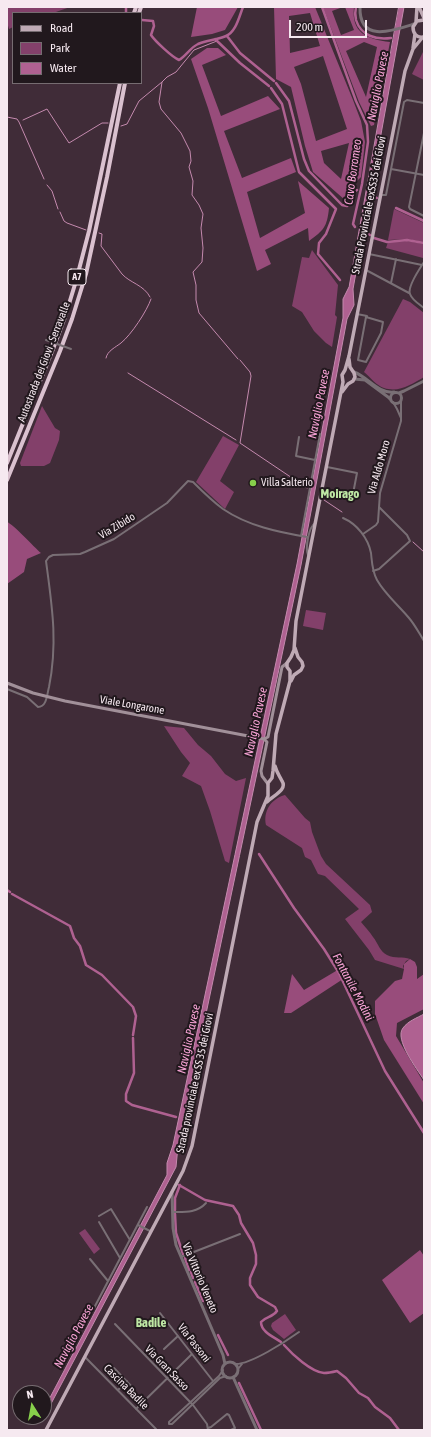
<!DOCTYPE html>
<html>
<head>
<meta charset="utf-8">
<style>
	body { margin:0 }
	#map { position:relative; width:431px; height:1437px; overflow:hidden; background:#402c38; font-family:"Asap Condensed",sans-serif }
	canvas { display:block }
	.frame { position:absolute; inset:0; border:8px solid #f6e9f0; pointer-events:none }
	.legend { position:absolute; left:12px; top:12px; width:130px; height:72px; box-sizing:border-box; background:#21181d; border:1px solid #766c71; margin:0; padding:5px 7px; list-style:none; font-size:12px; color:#f6e9f0 }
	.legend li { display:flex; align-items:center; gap:8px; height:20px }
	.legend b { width:20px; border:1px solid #766c71 }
	.north { position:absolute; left:12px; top:1385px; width:40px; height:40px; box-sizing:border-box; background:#21181d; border:1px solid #766c71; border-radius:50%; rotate:349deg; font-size:11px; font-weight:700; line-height:16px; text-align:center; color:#f6e9f0 }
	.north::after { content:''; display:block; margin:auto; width:14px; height:18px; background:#87cf4b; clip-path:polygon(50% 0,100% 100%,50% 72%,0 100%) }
	.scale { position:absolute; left:289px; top:20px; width:78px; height:18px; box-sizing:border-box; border:2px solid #f6e9f0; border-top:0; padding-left:5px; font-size:12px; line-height:14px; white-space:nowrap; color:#f6e9f0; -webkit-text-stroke:3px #21181d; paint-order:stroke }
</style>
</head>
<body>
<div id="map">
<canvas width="431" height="1437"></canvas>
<div class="frame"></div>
<ul class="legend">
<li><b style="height:5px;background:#bfaab5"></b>Road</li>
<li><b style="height:11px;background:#83406a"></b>Park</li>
<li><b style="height:11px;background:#af6191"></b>Water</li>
</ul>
<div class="north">N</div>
<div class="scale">200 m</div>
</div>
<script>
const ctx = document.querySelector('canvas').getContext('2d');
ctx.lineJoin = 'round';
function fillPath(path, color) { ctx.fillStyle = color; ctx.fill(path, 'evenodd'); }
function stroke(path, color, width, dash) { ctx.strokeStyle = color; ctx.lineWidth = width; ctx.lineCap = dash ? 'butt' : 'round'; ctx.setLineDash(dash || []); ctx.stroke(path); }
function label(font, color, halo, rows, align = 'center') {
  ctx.font = font + ' "Asap Condensed",sans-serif'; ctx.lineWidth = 4; ctx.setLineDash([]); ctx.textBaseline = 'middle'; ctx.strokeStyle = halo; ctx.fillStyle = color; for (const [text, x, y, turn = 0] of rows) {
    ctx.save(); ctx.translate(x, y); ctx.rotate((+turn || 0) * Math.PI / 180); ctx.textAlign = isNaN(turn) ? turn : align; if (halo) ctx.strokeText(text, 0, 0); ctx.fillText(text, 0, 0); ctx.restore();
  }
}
fillPath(new Path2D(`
	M 7,7 L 14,8 L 70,7 L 53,13 L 13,13 L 13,27 L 9,29 L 7,22 Z
	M 424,50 L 424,80 L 412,74 Z
	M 394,209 L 424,223 L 424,242 L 407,239 L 388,240 Z
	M 407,241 L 424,244 L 424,256 L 423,258 L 386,248 L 388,242 Z
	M 312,250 L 338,285 L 335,315 L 337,317 L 332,347 L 326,343 L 314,331 L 302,312 L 292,306 L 302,257 L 309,258 Z
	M 403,299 L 410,302 L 424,313 L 424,377 C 412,384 399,393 384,388 C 377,386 370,377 364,372 Z
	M 42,406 L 55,428 L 60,431 L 59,440 L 50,463 L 44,466 L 21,466 L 20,463 Z
	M 223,436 L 239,445 L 220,481 L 234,492 L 225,509 L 196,482 Z
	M 306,610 L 326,613 L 323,630 L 303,626 Z
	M 164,726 L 184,728 L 198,745 L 211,756 L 225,774 L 236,781 L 246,778 L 229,863 L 225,861 L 210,811 L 201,786 L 182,776 L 190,763 L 181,752 Z
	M 285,795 L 305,818 L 310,822 L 312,832 L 321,856 L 326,864 L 370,905 L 372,912 L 361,922 C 365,927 370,932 373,937 C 378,943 380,952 387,955 C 395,959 403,956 410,959 L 406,961 L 403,966 L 404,969 L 375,960 L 369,950 L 345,919 L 359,909 L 325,876 L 318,874 L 311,860 L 305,857 L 302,848 L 266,825 C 263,811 271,799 285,795 Z
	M 85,1229 L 100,1249 L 94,1254 L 79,1233 Z
	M 285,1314 L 296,1330 L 284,1339 L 273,1330 L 271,1326 L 272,1323 Z`), '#83406a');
fillPath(new Path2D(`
	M 197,7 L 238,7 L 225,30 L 212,34 L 191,37 Z
	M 274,7 L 315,7 L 353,100 L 361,121 L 365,142 L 361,177 L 351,187 L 345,200 L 313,172 L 305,146 L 291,87 L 276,79 ZM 310,13 L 320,46 L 290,53 L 289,16 ZM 323,56 L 347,129 L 316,141 L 301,84 L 294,67 ZM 349,143 L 341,179 L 324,163 L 321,151 Z
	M 323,7 L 343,7 L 332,11 L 341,35 L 354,30 L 345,7 L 354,7 C 351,33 367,39 390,42 L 374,125 L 371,126 L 359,102 ZM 364,42 L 377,47 L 366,97 L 346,51 Z
	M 207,48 L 218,48 L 226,55 L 202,65 L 221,116 L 268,96 L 280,109 L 224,131 L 242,178 L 291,158 L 296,172 L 247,192 L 260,238 L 305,213 L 298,181 L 329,208 C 327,227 324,230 309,241 L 308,228 L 265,250 L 271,264 L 257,271 L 208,108 L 191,59 Z
	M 7,522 C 13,524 34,547 41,553 L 27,559 L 24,572 L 7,584 Z
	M 410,959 L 415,962 L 417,967 L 417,979 L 424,974 L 424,1009 L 397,1023 L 396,1036 L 424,1083 L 424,1104 L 384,1040 L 375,1014 L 375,1001 L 395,981 L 402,979 L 404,969 L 404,964 Z
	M 341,968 L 346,977 L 340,981 L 291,1013 L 284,1013 L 292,974 L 304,990 Z
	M 420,1250 L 424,1256 L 424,1313 L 410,1323 L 382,1280 Z`), '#984c7b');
const water = new Path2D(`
	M 399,7 L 404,7 L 353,289 L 354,305 L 347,319 L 301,565 L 178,1146 L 176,1167 L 44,1417 L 44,1409 L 167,1175 L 167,1163 L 173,1145 L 297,564 L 343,318 L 343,299 L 349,287 Z
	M 424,1014 L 424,1080 C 417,1069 394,1039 403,1028 C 408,1021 417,1018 424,1014 Z`);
fillPath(water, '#af6191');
stroke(water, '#c48aae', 1);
stroke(new Path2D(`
	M 217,41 L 194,50 L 176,72 L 167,77 L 162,82 L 159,102 L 161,109 L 181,133 L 190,151 L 191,161 L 189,167 L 193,181 L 192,195 L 199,205 L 203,214 L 201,228 L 203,248 L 202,262 L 193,272 L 196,285 L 196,300 L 199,313 L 238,359
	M 7,117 L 17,119 L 19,122 L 44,179
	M 23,120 L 47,109 L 69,143 L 102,123 L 108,123
	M 121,126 L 127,124 L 139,101 L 162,82
	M 47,185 L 52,191 L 58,209
	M 60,212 L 64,221 L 67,223 L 86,230
	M 99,233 L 102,234 L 101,246 L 122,274 C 130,283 144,285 150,297
	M 106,358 C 107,351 116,347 121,343 C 131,335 147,311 151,299
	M 240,360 L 250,372 L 251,376 L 240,443 L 307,488
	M 128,373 L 236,440
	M 324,500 L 342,512
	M 413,542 L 424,552`), '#c48aae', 1);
stroke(new Path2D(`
	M 126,7 L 126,13
	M 322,7 L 356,101 L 367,125 L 368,142 L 362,184 L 353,224 L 355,227
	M 356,7 C 355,11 355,16 356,20 C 361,36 376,40 391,38
	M 142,20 L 153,21 L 154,26 L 151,35 C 155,41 172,57 179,60 C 186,56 190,48 198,44 C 207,40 217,40 226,36 C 236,32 239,17 243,7
	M 227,36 L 240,53 L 274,81
	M 215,39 L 240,63 L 269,86
	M 276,83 L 289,101 L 304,159 L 309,171 L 342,205 L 347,206 L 352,201 L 354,192 L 357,190
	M 271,88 L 282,104 L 299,172 L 336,209 L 326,234 L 319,243 L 318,254 L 340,280
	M 373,196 L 377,198
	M 396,208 L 424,221
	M 365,232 L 370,235
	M 374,238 L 387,242 L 407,240 L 424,243
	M 259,854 L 294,908 L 324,949 L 339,973 L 385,1071 L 424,1133
	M 7,890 L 10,892
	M 12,894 L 70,926 L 74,938 L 80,946 L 86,965 L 102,975 L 133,1007 L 136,1016 L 133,1035
	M 133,1038 L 134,1073 L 126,1094 L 126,1101 L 132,1105 L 176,1117
	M 179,1185 L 205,1200 L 233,1206 L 239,1215 L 241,1223 L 253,1243 L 256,1255 L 256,1264 L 250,1278 L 250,1285 L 258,1297 L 275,1307 L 277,1311 C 272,1318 266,1316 261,1322 C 261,1332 274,1337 281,1342
	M 175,1210 L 175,1198 L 180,1185
	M 175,1214 L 176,1233 L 183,1254
	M 185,1258 L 189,1270
	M 191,1272 L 193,1278
	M 195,1282 L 203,1301
	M 218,1335 L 228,1355
	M 284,1345 C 292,1354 311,1372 324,1373 C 328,1373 333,1372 337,1371 L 346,1378 L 359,1393 L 368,1398 L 375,1407 L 390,1418 L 399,1430
	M 239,1383 L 261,1430`), '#af6191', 2.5);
stroke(new Path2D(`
	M 424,133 L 409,207 L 410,209 L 424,216
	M 391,169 L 424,175
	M 381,195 L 386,195 L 404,102 L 407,100 L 424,103
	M 369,254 L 422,265
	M 424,262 C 420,268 407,287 410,294 C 412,300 419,304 424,308
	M 366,270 L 409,293
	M 391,283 L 396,259
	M 357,314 L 367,316 L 366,317 L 358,360 L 366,362 L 381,333 L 383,322 L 366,317
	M 393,402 L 397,409 L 401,418
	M 299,437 L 296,456 L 315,460
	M 327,467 L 357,473 L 352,499
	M 343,518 C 357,524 368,538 371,553 C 372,562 372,571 377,580 C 385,594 398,605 409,618 C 415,625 419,633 424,641
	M 363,534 L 376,525 L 378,522 L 380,493 L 401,421 L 401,400
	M 301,536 L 320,434
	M 308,555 C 305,547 309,527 315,523
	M 373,571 L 379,569 L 410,541 L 407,535 L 379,507
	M 7,689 L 27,697 L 38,707 C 47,707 47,694 49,687 C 58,642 52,606 46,561 L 49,557 L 53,555 L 80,554 L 85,552 L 114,539 L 167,503 L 188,481 L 193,482 C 202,491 212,501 223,509 C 248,526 278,532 307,537
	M 173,1212 C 185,1212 197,1213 206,1203
	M 99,1216 L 111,1209 L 130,1240
	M 99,1222 L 120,1258
	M 138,1225 L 150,1231
	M 181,1257 L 240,1234
	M 90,1259 L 108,1281
	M 93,1309 L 94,1308 L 147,1207
	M 160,1313 L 213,1381
	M 115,1324 L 193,1405 L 207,1424 L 208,1430
	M 164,1349 L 178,1336
	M 85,1357 L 156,1429
	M 236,1364 C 251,1364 285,1342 299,1332
	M 114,1368 L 133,1388
	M 238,1369 L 242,1364
	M 223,1370 L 219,1376 L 169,1422 L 169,1424 L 172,1424 L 220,1378 L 226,1376
	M 118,1390 L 127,1381
	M 136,1409 L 192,1354
	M 208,1428 L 211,1427 L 227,1414 L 229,1415 L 235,1428 L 231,1430`), '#796f75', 2);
stroke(new Path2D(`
	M 360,7 C 359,43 392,31 414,24
	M 354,372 C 368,377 378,394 394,392
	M 354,379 L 365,380 L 388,397 L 391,400
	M390.5 398a5.5 5.5 0 1 1 11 0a5.5 5.5 0 1 1-11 0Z
	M 399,393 L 404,391 L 424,381
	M 172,1192 L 173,1228 L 176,1245 L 223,1355 L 225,1364
	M222 1370a8 8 0 1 1 16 0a8 8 0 1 1-16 0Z
	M 233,1377 L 257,1430`), '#796f75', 3);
stroke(new Path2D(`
	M 7,683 L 33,693 L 65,701 L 264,739
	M 264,739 L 268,737 L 282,667 L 287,663
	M 264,739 L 267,742 L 261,771 L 262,776 L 268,784`), '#a19099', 3);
stroke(new Path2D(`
	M 419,7 L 424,18
	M 416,22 L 417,7
	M 423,37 C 417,38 413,34 413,27 L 417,21 L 424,20
	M 413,48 L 415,34
	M 342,392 L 348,384 L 353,381 L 355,377 L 354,373 L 350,367 L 349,359
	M 291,681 L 294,675 L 301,670 L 303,666 L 302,662 L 298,657 L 295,648
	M 267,802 C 272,796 288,790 282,781 C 279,775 277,773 275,766
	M 46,1430 L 183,1171 L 192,1146 L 257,822 L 268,796 L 268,783 L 272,778 L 273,771 L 276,734 L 290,681 L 290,671 L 287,667 L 287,663 L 291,657 L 294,650 L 296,621 L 340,397 L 343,382 L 342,375 L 345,370 L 349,356 L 405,71 L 413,49 L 422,38`), '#bfaab5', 3.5);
stroke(new Path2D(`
	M 134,13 L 136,7
	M 139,13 L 141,7
	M 7,463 L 53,349 L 65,317 L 76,281 L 89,231 L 120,83
	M 7,480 L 60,351 L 72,319 L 86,274 L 107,177 L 125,83`), '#dac1cf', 4);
stroke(new Path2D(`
	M 46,340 L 71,349`), '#796f75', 2);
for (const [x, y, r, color] of [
	[253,483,4,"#87cf4b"]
]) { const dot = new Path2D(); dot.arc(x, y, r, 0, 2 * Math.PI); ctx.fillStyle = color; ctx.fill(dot); stroke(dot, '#21181d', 1.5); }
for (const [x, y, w] of [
	[77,277,18]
]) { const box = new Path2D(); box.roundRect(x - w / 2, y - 8, w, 16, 3); ctx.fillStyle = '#21181d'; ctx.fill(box); stroke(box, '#f6e9f0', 1); }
label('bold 10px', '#f6e9f0', null, [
	["A7",77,277]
]);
label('11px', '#f6e9f0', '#21181d', [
	["Strada Provinciale exSS35 dei Giovi",369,205,-79],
	["Autostrada dei Giovi - Serravalle",44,362,-69],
	["Via Aldo Moro",379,467,-74],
	["Via Zibido",117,526,-31],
	["Viale Longarone",132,705,10],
	["Strada provinciale ex SS 35 dei Giovi",195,1083,-78],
	["Via Vittorio Veneto",200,1278,67],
	["Via Passoni",194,1343,52],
	["Via Gran Sasso",167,1368,46],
	["Cascina Badile",126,1387,45]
]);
label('11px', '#f6e9f0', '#21181d', [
	["Villa Salterio",261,483]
], 'left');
label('italic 12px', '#f7a3d5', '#21181d', [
	["Naviglio Pavese",378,86,-79],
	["Cavo Borromeo",353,172,-82],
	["Naviglio Pavese",319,404,-79],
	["Naviglio Pavese",256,722,-78],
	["Fontanile Modini",353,987,62],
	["Naviglio Pavese",189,1039,-78],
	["Naviglio Pavese",74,1336,-62]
]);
label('bold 13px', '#bee8a4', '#21181d', [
	["Moirago",340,494],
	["Badile",151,1323]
]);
</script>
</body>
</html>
